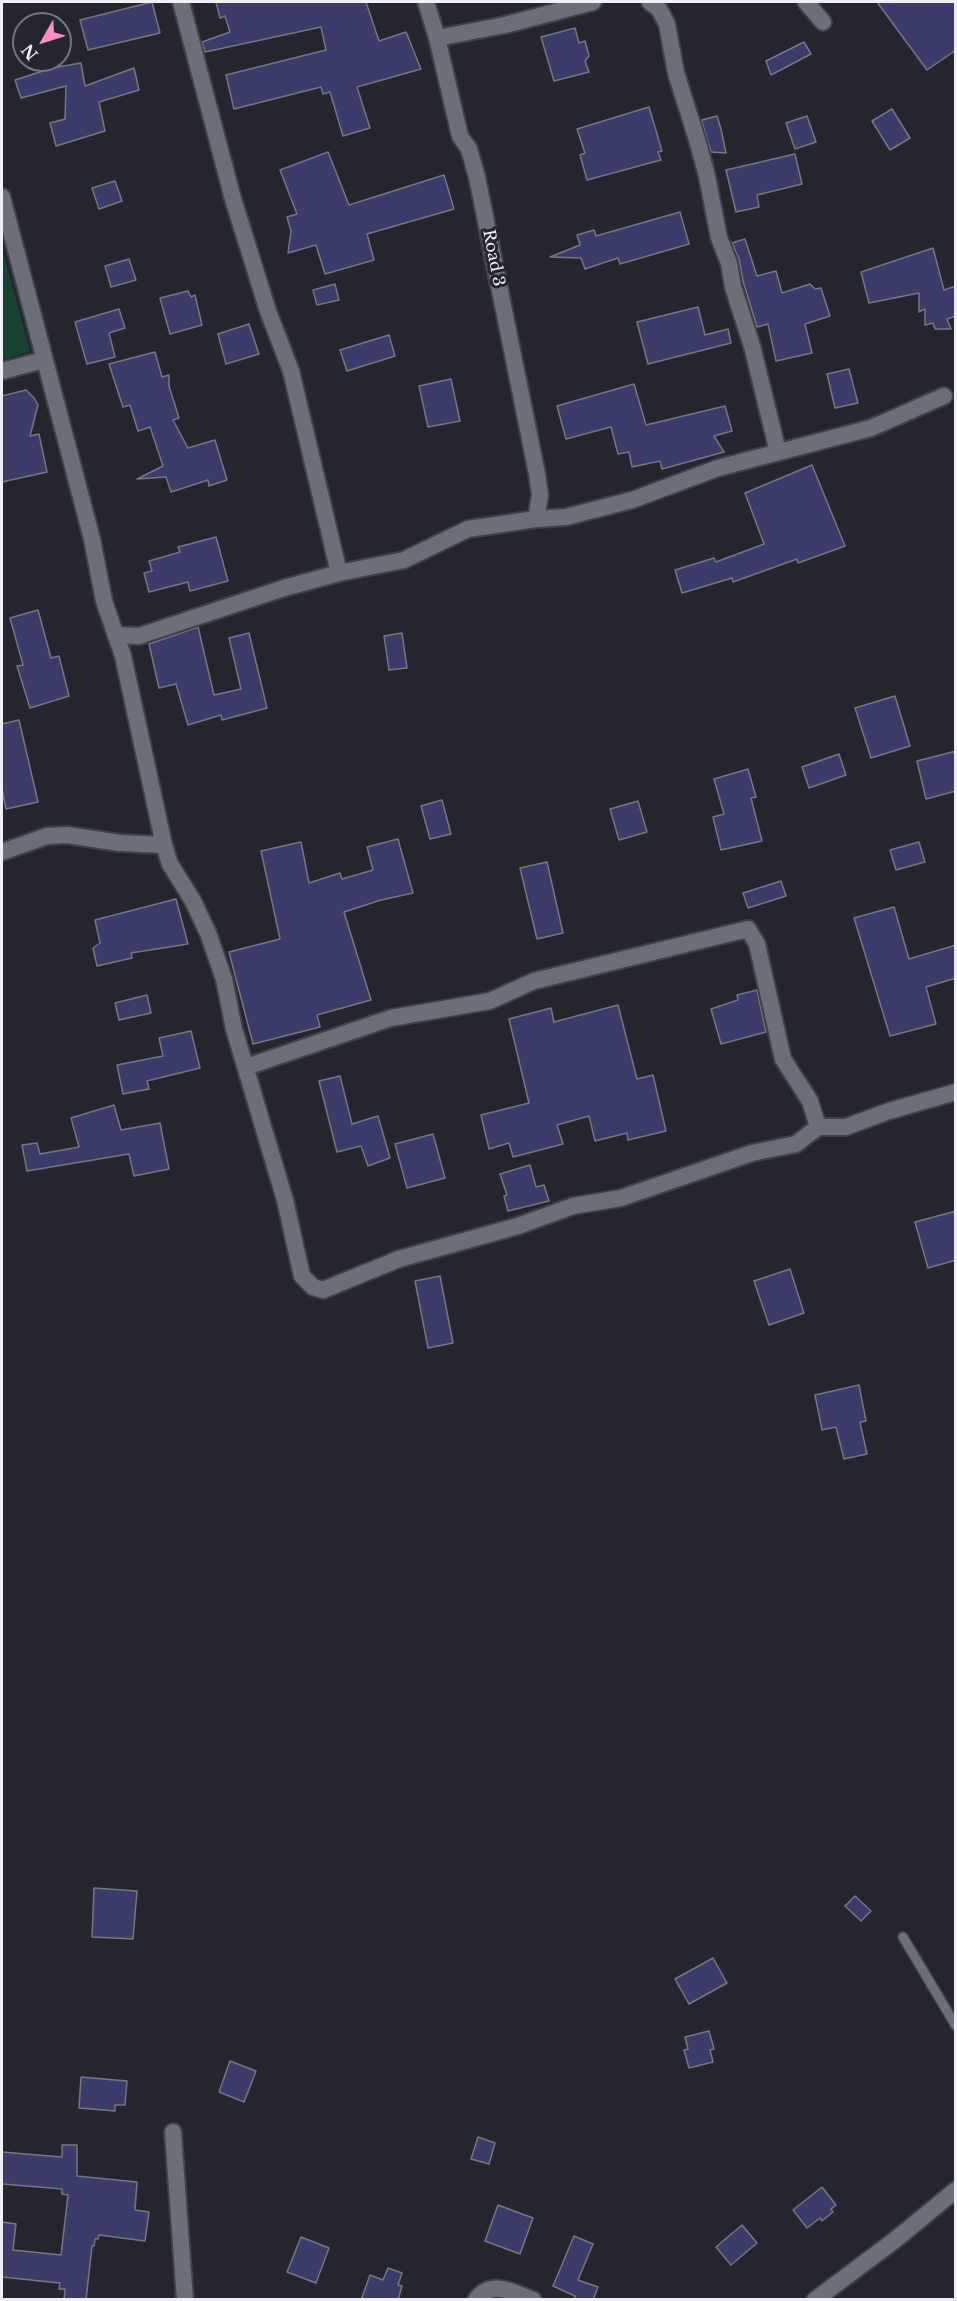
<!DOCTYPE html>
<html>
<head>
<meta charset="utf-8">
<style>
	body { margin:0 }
	#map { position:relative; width:957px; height:2301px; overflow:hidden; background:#24252f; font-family:"Libre Baskerville",serif }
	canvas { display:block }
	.frame { position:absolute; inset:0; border:3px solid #eff0f8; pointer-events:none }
	.north { position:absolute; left:12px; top:12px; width:60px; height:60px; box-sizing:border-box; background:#24252f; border:2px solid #75767f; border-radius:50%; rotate:231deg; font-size:16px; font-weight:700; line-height:24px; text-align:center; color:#eff0f8 }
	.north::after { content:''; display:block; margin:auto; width:21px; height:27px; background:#fa8fc8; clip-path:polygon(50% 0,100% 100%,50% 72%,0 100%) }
</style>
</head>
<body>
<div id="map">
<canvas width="957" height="2301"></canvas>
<div class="frame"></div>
<div class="north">N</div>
</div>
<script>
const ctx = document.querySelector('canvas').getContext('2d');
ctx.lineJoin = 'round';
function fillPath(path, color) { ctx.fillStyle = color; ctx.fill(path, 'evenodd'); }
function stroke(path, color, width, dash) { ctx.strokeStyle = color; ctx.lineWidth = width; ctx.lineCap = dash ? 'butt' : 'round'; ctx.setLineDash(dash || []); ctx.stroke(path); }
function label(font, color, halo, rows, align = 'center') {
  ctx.font = font + ' "Libre Baskerville",serif'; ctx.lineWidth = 6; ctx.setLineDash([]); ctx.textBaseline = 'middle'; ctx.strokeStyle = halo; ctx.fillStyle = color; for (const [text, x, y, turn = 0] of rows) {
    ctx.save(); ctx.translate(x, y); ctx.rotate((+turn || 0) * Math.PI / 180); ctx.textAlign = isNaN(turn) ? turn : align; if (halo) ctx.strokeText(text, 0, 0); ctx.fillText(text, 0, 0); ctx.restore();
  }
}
fillPath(new Path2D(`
	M 2,249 L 30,351 L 2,360 Z`), '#184230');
const building = new Path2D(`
	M 152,2 L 160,33 L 88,50 L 80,20 Z
	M 216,2 L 366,2 L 379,41 L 406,32 L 421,69 L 357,87 L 370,128 L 343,136 L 330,92 L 323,94 L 321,87 L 234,109 L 226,75 L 326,50 L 321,27 L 205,52 L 202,42 L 230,32 L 225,16 L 220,18 Z
	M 877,2 L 956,2 L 956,50 L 927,70 Z
	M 575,28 L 579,43 L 585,41 L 589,56 L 585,61 L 589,72 L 554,81 L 541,37 Z
	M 804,42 L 811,54 L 771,75 L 766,61 Z
	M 81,63 L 85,86 L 134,68 L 139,90 L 99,102 L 105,131 L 56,146 L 50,123 L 65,119 L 66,86 L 21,98 L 15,80 L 52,68 Z
	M 649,107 L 662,151 L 658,152 L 661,160 L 587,180 L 580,155 L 585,153 L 577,129 Z
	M 892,109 L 910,138 L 890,150 L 872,121 Z
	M 717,116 L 721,129 L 726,153 L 711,152 L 702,122 L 702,120 Z
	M 807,116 L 816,142 L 795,149 L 786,123 Z
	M 328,152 L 349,205 L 444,175 L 454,209 L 367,234 L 374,260 L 325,274 L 316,245 L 288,253 L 291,231 L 287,217 L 297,214 L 280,170 Z
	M 795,154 L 802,184 L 757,195 L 759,207 L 736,212 L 726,170 Z
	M 115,181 L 122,201 L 99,209 L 92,188 Z
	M 680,212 L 689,244 L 620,264 L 618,258 L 585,269 L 581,258 L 550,257 L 580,245 L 577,235 L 594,230 L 596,236 Z
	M 745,239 L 757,276 L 776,271 L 782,293 L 810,284 L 815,289 L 821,288 L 830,316 L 805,324 L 812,353 L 776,361 L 768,324 L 757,327 L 743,281 L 739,259 L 732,243 Z
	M 933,248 L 944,290 L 956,286 L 956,316 L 947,319 L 951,329 L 935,329 L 933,323 L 925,325 L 925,309 L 919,312 L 919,293 L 869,303 L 861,272 Z
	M 129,259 L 136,280 L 111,287 L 105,266 Z
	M 335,284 L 339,300 L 317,305 L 313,290 Z
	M 188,291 L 191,297 L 195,295 L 202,325 L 170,334 L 160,298 Z
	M 698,307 L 705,335 L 728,329 L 731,343 L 648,364 L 637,322 Z
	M 119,309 L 125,328 L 109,333 L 115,357 L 87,364 L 75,322 Z
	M 249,324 L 259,354 L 226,364 L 218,334 Z
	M 389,335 L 395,356 L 347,371 L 340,350 Z
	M 155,352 L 162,377 L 169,375 L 169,386 L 179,418 L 173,420 L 188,448 L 215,440 L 227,480 L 209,486 L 208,480 L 171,492 L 166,477 L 137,479 L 163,466 L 150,427 L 138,431 L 130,405 L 123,407 L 109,364 Z
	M 849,369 L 858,403 L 835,408 L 827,374 Z
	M 451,379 L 460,421 L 428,427 L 419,386 Z
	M 634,384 L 646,425 L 725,406 L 732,431 L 714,436 L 724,452 L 662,469 L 660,461 L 632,467 L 629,452 L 618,454 L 611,427 L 566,439 L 557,406 Z
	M 26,390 L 34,398 L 38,405 L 30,436 L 39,434 L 47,472 L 2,482 L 2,396 Z
	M 812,465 L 845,546 L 798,563 L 797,559 L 733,582 L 732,578 L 682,593 L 675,570 L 714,558 L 716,562 L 764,544 L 745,493 Z
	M 216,537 L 228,581 L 190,591 L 188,582 L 149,592 L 144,573 L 152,571 L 149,561 L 180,552 L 178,547 Z
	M 38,610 L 51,658 L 59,656 L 69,696 L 30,708 L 17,666 L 23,665 L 10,618 Z
	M 198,627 L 214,695 L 241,689 L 229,638 L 249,633 L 267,708 L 222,720 L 221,715 L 188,725 L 176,684 L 159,688 L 149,644 Z
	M 402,633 L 407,668 L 389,670 L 384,636 Z
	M 895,696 L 910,746 L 871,758 L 855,708 Z
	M 19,720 L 38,802 L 6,809 L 2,789 L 2,724 Z
	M 956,751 L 956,791 L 926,799 L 917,761 Z
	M 839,754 L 846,775 L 809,788 L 802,767 Z
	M 748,769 L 756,797 L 751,798 L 762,841 L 721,850 L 713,817 L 724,814 L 714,779 Z
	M 442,800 L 451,834 L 430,839 L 421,806 Z
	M 638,801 L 647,832 L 619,840 L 610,809 Z
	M 398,839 L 413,893 L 381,900 L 344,912 L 371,1000 L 317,1015 L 320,1027 L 253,1044 L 229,952 L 280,939 L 261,851 L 301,842 L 309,883 L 340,873 L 342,879 L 373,870 L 367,847 Z
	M 919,842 L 925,862 L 896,870 L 890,850 Z
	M 547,862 L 563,933 L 537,939 L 520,868 Z
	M 781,881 L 786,896 L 748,908 L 743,893 Z
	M 176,899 L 188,944 L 131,953 L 132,958 L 97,966 L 93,948 L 100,943 L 95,920 Z
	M 894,907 L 909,959 L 956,945 L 956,978 L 926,987 L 936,1024 L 890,1036 L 854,918 Z
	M 757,990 L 766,1032 L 721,1044 L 711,1009 L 738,1000 L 737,995 Z
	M 147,995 L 151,1013 L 119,1020 L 115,1003 Z
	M 618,1005 L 637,1079 L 653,1075 L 666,1131 L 628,1140 L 627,1133 L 595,1141 L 589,1116 L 557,1125 L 563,1144 L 513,1157 L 509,1143 L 489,1149 L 481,1115 L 529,1103 L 509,1019 L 551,1008 L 554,1022 Z
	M 191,1031 L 200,1068 L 147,1081 L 149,1089 L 123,1094 L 117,1065 L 163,1056 L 159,1038 Z
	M 340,1076 L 352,1124 L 378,1116 L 390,1158 L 368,1166 L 361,1146 L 337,1152 L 319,1081 Z
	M 114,1105 L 121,1130 L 160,1123 L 169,1169 L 134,1176 L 129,1154 L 27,1171 L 22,1145 L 37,1143 L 40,1154 L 79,1147 L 71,1118 Z
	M 433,1134 L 445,1178 L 407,1188 L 395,1144 Z
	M 530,1165 L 536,1187 L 544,1185 L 549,1201 L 508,1211 L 504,1196 L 507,1195 L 500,1174 Z
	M 956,1211 L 956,1260 L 928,1268 L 915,1222 Z
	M 790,1269 L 804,1313 L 769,1325 L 754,1281 Z
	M 440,1276 L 453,1343 L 428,1348 L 415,1281 Z
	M 859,1385 L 866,1421 L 860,1422 L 867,1454 L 844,1459 L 836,1427 L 822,1430 L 815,1395 Z
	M 94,1888 L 137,1891 L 133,1939 L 92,1937 Z
	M 855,1896 L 871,1911 L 861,1921 L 845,1906 Z
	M 713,1958 L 727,1983 L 689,2004 L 675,1979 Z
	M 709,2031 L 714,2049 L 710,2050 L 713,2062 L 689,2068 L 684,2050 L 688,2049 L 685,2037 Z
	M 230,2061 L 256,2071 L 244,2102 L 219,2092 Z
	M 81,2077 L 127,2081 L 125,2105 L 115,2105 L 115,2111 L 79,2108 Z
	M 478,2137 L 495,2143 L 489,2164 L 471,2159 Z
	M 62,2145 L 77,2145 L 77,2176 L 137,2182 L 135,2210 L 149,2212 L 145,2241 L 99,2235 L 98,2239 L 95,2239 L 94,2246 L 92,2246 L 86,2300 L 64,2300 L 65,2289 L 59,2289 L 60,2283 L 2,2277 L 2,2222 L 16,2224 L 13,2250 L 61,2255 L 68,2195 L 62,2194 L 62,2189 L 2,2184 L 2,2152 L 62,2157 Z
	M 822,2187 L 836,2205 L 831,2209 L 833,2212 L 822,2221 L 820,2218 L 807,2228 L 793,2210 Z
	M 498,2205 L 533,2218 L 520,2254 L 485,2241 Z
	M 742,2225 L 757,2243 L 731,2265 L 716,2247 Z
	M 574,2236 L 593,2244 L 578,2280 L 598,2287 L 593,2300 L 574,2300 L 575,2296 L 553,2286 Z
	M 301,2237 L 329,2248 L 316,2283 L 287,2272 Z
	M 388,2268 L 402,2273 L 398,2285 L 402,2286 L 398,2300 L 361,2300 L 370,2275 L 383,2280 Z`);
fillPath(building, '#3c3c6a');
stroke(building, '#767784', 1.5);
const service = new Path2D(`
	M 903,1937 L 956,2026`);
const minor = new Path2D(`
	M 181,2 L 233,199 L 268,311 L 291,371 L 339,573
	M 426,2 L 437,38 L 460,136 L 469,149 L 477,177 L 537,474 L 540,495 L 536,519
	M 650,2 L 659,9 L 667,24 L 676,73 L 698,143 L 707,176 L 719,238 L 729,263 L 733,287 L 752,346 L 778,452
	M 806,2 L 823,22
	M 437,38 L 505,25 L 593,2
	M 2,197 L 92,539 L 104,601 L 123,656 L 164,845 L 170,864 L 193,901 L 208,933 L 224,979 L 234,1029 L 285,1200 L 302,1276 L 313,1287 L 323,1290 L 399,1259 L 518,1226 L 573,1206 L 621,1198 L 752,1153 L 796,1144 L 818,1127 L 846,1127 L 889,1111 L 956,1092
	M 2,371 L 44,360
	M 116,635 L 139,636 L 284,588 L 339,573 L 404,560 L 468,529 L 536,519 L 566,517 L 632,500 L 718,468 L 871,428 L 944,396
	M 2,852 L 47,836 L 67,835 L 120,843 L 164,845
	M 246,1067 L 391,1018 L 490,1001 L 534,981 L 748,929 L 757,944 L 783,1059 L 810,1101 L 818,1127
	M 173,2132 L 185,2300
	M 476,2300 C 491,2279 513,2292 533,2300
	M 815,2300 L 895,2240 L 956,2190`);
stroke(service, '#3f4048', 12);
stroke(minor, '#3f4048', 20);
stroke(service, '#6c6e7a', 9);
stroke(minor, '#6c6e7a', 16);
label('16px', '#eff0f8', '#24252f', [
	["Road 3",493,258,79]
]);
</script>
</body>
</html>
